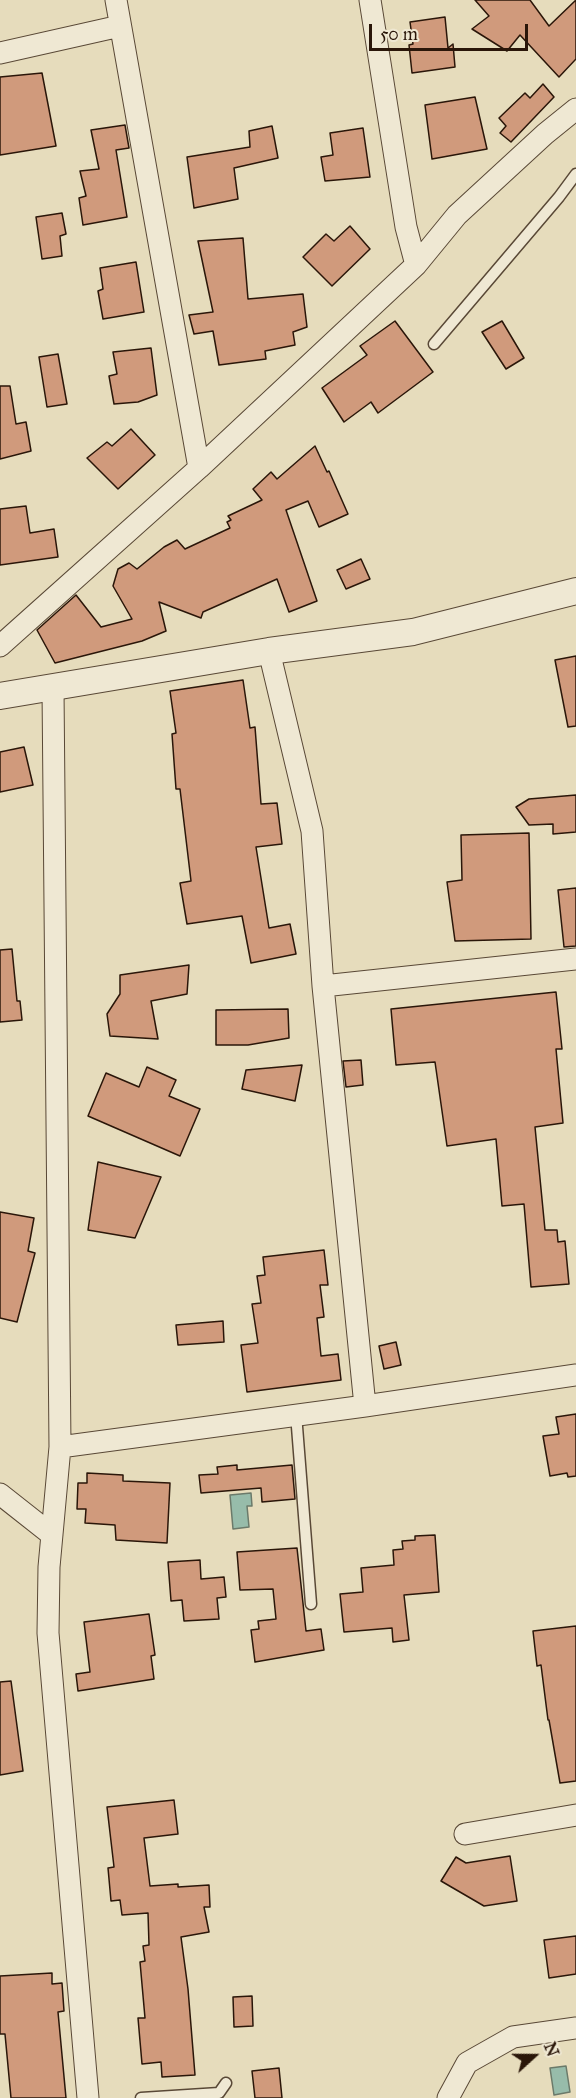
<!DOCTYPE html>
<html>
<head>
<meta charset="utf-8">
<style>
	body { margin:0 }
	#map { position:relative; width:576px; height:2098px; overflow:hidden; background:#e6dcbc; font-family:"IM FELL Great Primer",serif }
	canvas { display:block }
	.north { position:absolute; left:504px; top:2026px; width:60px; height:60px; -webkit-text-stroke:4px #efe8d3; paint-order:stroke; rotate:69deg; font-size:16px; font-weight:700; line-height:24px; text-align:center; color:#2a1609 }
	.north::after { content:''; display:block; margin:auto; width:21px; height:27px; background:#2a1609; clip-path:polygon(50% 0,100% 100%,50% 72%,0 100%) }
	.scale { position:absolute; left:369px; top:24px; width:159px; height:27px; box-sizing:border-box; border:3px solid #2a1609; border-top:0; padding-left:8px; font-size:18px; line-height:21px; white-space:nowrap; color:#2a1609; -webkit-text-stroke:4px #efe8d3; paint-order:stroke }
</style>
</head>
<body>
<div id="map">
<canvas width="576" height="2098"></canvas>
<div class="north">N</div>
<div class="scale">50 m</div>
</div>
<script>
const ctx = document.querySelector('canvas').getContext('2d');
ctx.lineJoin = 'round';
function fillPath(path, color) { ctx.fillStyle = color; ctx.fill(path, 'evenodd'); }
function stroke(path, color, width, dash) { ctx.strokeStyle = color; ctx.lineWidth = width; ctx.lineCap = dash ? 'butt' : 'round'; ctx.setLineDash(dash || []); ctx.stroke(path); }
const water = new Path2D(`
	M 251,1493 L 252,1506 L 247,1506 L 249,1527 L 233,1529 L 230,1495 Z
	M 566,2066 L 570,2092 L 554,2095 L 550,2068 Z`);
fillPath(water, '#97bcaa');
stroke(water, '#6b7a6a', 1.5);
const building = new Path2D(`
	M 475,0 L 530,0 L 549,26 L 576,0 L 576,59 L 559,77 L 520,35 L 507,51 L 472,29 L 489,16 Z
	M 445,17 L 448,48 L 453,44 L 455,67 L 412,73 L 409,45 L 413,44 L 410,22 Z
	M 42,73 L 56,146 L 0,155 L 0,77 Z
	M 543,84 L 554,97 L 511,142 L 500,133 L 506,126 L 499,118 L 525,93 L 530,98 Z
	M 475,97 L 487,149 L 432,159 L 425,105 Z
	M 125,125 L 129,148 L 116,150 L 127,217 L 83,225 L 79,198 L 86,196 L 80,171 L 99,169 L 91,130 Z
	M 272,126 L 278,158 L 234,168 L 238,199 L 194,208 L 187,157 L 250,147 L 249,131 Z
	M 363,128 L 370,177 L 325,181 L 321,157 L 333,155 L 330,133 Z
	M 62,213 L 66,234 L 60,236 L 62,256 L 42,259 L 36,217 Z
	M 350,226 L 370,249 L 332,286 L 303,257 L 326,234 L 334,241 Z
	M 243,238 L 248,299 L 303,294 L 307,327 L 293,332 L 295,345 L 265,351 L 266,359 L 219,365 L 213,331 L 194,334 L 189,315 L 213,312 L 198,241 Z
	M 136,262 L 144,312 L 103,319 L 98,291 L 103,289 L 100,268 Z
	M 395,321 L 433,372 L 378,413 L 371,402 L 344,422 L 322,388 L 367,355 L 360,346 Z
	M 502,321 L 524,358 L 506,369 L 482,332 Z
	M 151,348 L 157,395 L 138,402 L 114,404 L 109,376 L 117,374 L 113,352 Z
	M 58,354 L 67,404 L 47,407 L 39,357 Z
	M 0,386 L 10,386 L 16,424 L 26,422 L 31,451 L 0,459 Z
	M 131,429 L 155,455 L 118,489 L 87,458 L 107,442 L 112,446 Z
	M 315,446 L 327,472 L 329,471 L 348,514 L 319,527 L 308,501 L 286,510 L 317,601 L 289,612 L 277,579 L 203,612 L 201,618 L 159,602 L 166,631 L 142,641 L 55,663 L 37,630 L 76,595 L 101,627 L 132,619 L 113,586 L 118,569 L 129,563 L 137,569 L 164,547 L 177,540 L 185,549 L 230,528 L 227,522 L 231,520 L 228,516 L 262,500 L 253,489 L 271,472 L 277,479 Z
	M 26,506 L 30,533 L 54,529 L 58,557 L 0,565 L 0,509 Z
	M 361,559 L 370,579 L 346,589 L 337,570 Z
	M 576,656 L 576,726 L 568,727 L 555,660 Z
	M 243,680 L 250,728 L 255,727 L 261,804 L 277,803 L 282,844 L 256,847 L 269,928 L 290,924 L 296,954 L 251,963 L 242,916 L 187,924 L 180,883 L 191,881 L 180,789 L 176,789 L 172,734 L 176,733 L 170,691 Z
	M 24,747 L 33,785 L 0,792 L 0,752 Z
	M 576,795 L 576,832 L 553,834 L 553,824 L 529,825 L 516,807 L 529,799 Z
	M 529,833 L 531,939 L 455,941 L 447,882 L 462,880 L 461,835 Z
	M 576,888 L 576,946 L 564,947 L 558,890 Z
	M 12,949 L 17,1001 L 20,1001 L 22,1020 L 0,1022 L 0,950 Z
	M 189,965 L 187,994 L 151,1001 L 158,1039 L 110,1036 L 107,1014 L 120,994 L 120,975 Z
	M 556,992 L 562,1049 L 556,1049 L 563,1123 L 535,1127 L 545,1230 L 557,1230 L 558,1242 L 565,1241 L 569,1284 L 531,1287 L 524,1204 L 502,1206 L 496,1139 L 447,1146 L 435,1062 L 396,1065 L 391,1009 Z
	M 288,1009 L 289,1038 L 248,1045 L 216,1045 L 216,1010 Z
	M 361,1060 L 363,1085 L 346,1087 L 343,1061 Z
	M 302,1065 L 295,1101 L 242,1089 L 246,1070 Z
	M 147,1067 L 176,1080 L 169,1096 L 200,1109 L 180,1156 L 88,1116 L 106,1073 L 139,1087 Z
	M 98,1162 L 161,1177 L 135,1238 L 88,1230 Z
	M 0,1212 L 34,1218 L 28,1251 L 35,1253 L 17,1322 L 0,1318 Z
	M 324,1250 L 328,1285 L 320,1285 L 324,1317 L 317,1318 L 321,1356 L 338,1354 L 341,1380 L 247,1392 L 241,1345 L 258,1343 L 252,1304 L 261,1303 L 257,1276 L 265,1275 L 263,1257 Z
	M 223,1321 L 224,1342 L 178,1345 L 176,1325 Z
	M 396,1342 L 401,1365 L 384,1369 L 379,1346 Z
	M 576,1414 L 576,1476 L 568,1477 L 567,1473 L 550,1476 L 543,1436 L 559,1434 L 556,1417 Z
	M 237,1465 L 237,1470 L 292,1465 L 295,1499 L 262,1502 L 261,1488 L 201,1493 L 199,1475 L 218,1474 L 217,1467 Z
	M 87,1473 L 123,1475 L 123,1481 L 170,1483 L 167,1543 L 116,1540 L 115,1525 L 85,1523 L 86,1509 L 77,1509 L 78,1483 L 87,1483 Z
	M 435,1535 L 439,1592 L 404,1595 L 409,1640 L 393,1642 L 392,1628 L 344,1632 L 340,1594 L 363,1592 L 361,1568 L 394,1565 L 393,1550 L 403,1549 L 402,1541 L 415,1540 L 415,1536 Z
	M 297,1548 L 306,1631 L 321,1629 L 324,1650 L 255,1662 L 251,1630 L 259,1629 L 258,1621 L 276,1619 L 273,1589 L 240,1590 L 237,1552 Z
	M 200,1560 L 201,1579 L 224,1577 L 226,1597 L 217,1598 L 219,1619 L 184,1621 L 182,1600 L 171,1601 L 168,1562 Z
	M 149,1614 L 155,1655 L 151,1656 L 154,1679 L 78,1691 L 76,1674 L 90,1672 L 84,1622 Z
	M 576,1626 L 576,1781 L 560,1783 L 549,1720 L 548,1720 L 541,1665 L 537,1666 L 533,1631 Z
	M 11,1681 L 23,1771 L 0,1775 L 0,1682 Z
	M 174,1800 L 178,1834 L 144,1838 L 150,1886 L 178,1884 L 178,1887 L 209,1885 L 210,1907 L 204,1907 L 209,1932 L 181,1937 L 188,1989 L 195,2075 L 162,2077 L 161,2062 L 142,2064 L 138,2018 L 145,2018 L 140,1962 L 145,1961 L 143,1946 L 149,1945 L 148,1913 L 122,1915 L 120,1900 L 111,1901 L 108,1868 L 114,1867 L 107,1807 Z
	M 510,1856 L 517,1901 L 484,1906 L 441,1881 L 456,1857 L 466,1863 Z
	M 576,1936 L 576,1974 L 549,1978 L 544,1940 Z
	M 52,1973 L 52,1984 L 62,1983 L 64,2011 L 58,2012 L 66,2098 L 11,2098 L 5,2034 L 0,2034 L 0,1976 Z
	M 252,1996 L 253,2026 L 234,2027 L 233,1997 Z
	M 279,2068 L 282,2098 L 255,2098 L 252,2071 Z`);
fillPath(building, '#d09a7c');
stroke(building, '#2a1609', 1.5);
const service = new Path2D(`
	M 434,344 L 559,197 L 576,174
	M 296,1414 L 311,1604
	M 141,2098 L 219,2093 L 226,2083`);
const minor = new Path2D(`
	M 116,0 L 199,468
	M 370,0 L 406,227 L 416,265
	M 0,53 L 120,26
	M 0,646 L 199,468 L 416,265 L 457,215 L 545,134 L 576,109
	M 269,651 L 312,831 L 323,986 L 365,1406
	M 53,689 L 60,1447 L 49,1567 L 48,1633 L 88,2098
	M 323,986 L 576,959
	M 60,1447 L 365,1406 L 576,1375
	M 0,1494 L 52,1535
	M 465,1834 L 576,1815
	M 448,2098 L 467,2063 L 513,2037 L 576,2028`);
const tertiary = new Path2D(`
	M 0,696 L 269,651 L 413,632 L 576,591`);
stroke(service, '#594836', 13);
stroke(minor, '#594836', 23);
stroke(tertiary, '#594836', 28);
stroke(service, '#efe8d3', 10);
stroke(minor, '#efe8d3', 21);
stroke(tertiary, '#efe8d3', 26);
</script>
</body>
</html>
